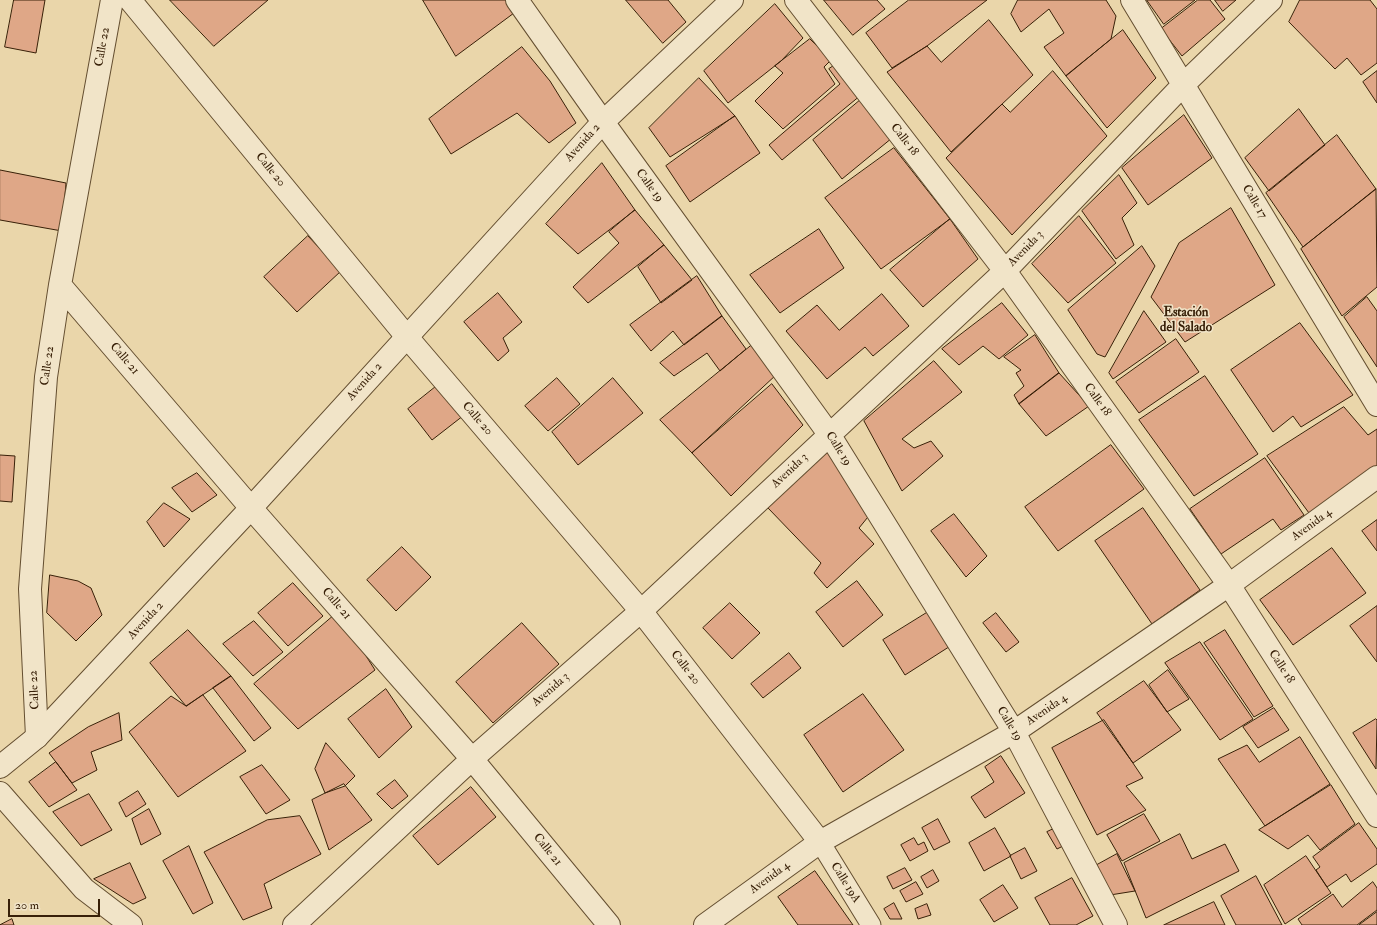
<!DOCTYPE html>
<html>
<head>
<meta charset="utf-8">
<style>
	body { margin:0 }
	#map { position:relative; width:1377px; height:925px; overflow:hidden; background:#ead6aa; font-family:"IM FELL Double Pica",serif }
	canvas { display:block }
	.scale { position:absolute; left:8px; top:899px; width:92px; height:18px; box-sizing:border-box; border:2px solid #382008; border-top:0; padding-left:5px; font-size:12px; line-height:14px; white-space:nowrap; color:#382008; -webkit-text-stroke:3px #f1e4c8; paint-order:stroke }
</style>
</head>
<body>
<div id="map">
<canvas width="1377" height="925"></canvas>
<div class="scale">20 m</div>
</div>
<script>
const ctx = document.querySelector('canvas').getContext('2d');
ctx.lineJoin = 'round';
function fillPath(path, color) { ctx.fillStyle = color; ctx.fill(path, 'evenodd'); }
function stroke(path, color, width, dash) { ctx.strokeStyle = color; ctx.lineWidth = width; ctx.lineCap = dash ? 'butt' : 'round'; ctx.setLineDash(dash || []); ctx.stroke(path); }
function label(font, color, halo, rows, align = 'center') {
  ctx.font = font + ' "IM FELL Double Pica",serif'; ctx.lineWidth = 3; ctx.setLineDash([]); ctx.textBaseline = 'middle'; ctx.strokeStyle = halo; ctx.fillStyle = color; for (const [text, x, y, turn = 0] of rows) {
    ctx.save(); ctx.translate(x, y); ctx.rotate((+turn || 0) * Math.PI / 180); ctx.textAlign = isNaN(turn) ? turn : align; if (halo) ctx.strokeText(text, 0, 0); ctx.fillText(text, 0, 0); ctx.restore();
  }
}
const building = new Path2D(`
	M 14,0 L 45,0 L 36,53 L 5,47 Z
	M 170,0 L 268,0 L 214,46 Z
	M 423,0 L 506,0 L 514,13 L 456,56 Z
	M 626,0 L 668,0 L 686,22 L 663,43 Z
	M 824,0 L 877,0 L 885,9 L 853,35 Z
	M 909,0 L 987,0 L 927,46 L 892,68 L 866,33 Z
	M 1018,0 L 1106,0 L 1116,16 L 1111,39 L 1066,76 L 1044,47 L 1064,33 L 1049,9 L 1021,32 L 1011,14 Z
	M 1147,0 L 1195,0 L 1164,24 Z
	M 1198,0 L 1210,0 L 1225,19 L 1182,56 L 1161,29 Z
	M 1215,0 L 1236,0 L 1223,11 Z
	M 1300,0 L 1370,0 L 1377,9 L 1377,63 L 1361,75 L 1347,58 L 1335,69 L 1289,22 Z
	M 775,4 L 803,38 L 781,61 L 728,103 L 704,71 Z
	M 989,20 L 1033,75 L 951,152 L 887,72 L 927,46 L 941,62 Z
	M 1123,30 L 1156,78 L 1107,128 L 1066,76 Z
	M 810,39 L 831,60 L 824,67 L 835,84 L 783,129 L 755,101 L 783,73 L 775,66 Z
	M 522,47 L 550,81 L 576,123 L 549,143 L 517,113 L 451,154 L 429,119 Z
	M 838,63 L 861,95 L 782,160 L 769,145 L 840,84 L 829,69 Z
	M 1053,71 L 1107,136 L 1012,235 L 946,158 L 1002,104 L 1010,112 Z
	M 1377,71 L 1377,103 L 1363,82 Z
	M 699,78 L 735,116 L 670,157 L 649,128 Z
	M 864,97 L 892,138 L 842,179 L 813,140 Z
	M 1299,109 L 1325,145 L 1269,191 L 1245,158 Z
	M 1184,115 L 1212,158 L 1148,205 L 1122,168 Z
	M 735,116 L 760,153 L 690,202 L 666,166 Z
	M 1337,135 L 1376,189 L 1303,247 L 1266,193 Z
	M 894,148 L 950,219 L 881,269 L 825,198 Z
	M 602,163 L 635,210 L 578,254 L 546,224 Z
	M 0,170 L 66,183 L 62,231 L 0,220 Z
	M 1119,175 L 1137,203 L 1122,218 L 1134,245 L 1116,259 L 1082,211 Z
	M 1376,189 L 1377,287 L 1342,316 L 1301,249 Z
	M 1231,208 L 1275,285 L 1185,342 L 1151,297 L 1179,243 Z
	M 635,210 L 664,245 L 588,303 L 573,287 L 619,243 L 609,232 Z
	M 1079,216 L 1116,263 L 1068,303 L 1032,264 Z
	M 950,219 L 978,259 L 923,307 L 890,270 Z
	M 819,229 L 844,268 L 780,313 L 750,275 Z
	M 308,236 L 341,271 L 297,312 L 264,277 Z
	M 664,245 L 692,280 L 661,303 L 638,267 Z
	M 1142,246 L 1155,266 L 1105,357 L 1097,354 L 1068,310 Z
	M 697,276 L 722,316 L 684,345 L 673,331 L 651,351 L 630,325 Z
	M 498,293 L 522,322 L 503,338 L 509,351 L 498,361 L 464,322 Z
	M 882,294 L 909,326 L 873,356 L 865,347 L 827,379 L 786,331 L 817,305 L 839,330 Z
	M 1367,297 L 1377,311 L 1377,367 L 1344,317 Z
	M 1002,303 L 1028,335 L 999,359 L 983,346 L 959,365 L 942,349 Z
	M 1144,311 L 1166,342 L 1113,379 L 1109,373 Z
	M 722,316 L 746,349 L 720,371 L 707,353 L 674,376 L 660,363 Z
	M 1300,323 L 1353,395 L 1301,427 L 1293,416 L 1273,432 L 1231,370 Z
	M 1035,335 L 1059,373 L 1019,404 L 1014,395 L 1024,386 L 1016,373 L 1021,370 L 1004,357 Z
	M 1176,339 L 1199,372 L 1139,413 L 1116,382 Z
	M 752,345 L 777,374 L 692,453 L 660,420 Z
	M 934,361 L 962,392 L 902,439 L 914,448 L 931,441 L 943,456 L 902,491 L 864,421 Z
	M 1059,373 L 1089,406 L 1046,436 L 1019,404 Z
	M 1205,376 L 1258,454 L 1194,496 L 1139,420 Z
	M 557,378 L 580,404 L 548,431 L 525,406 Z
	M 613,378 L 643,413 L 578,465 L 552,432 Z
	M 443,381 L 468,412 L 432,440 L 408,409 Z
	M 772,384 L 803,425 L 731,496 L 692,453 Z
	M 1344,407 L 1368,435 L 1377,429 L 1377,466 L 1309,513 L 1267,456 Z
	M 1111,445 L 1144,489 L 1058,551 L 1025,507 Z
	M 826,447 L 872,512 L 859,528 L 874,544 L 827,588 L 814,573 L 821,563 L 768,508 Z
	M 0,455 L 15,456 L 12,502 L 0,501 Z
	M 1265,458 L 1304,515 L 1281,530 L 1273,519 L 1221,554 L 1190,509 Z
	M 197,473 L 217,495 L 192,512 L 172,488 Z
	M 164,503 L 190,519 L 164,547 L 147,522 Z
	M 1143,508 L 1200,590 L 1152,624 L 1095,541 Z
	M 954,514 L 987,556 L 966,577 L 931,531 Z
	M 1377,520 L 1377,551 L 1362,531 Z
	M 402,547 L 431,577 L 396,611 L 367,580 Z
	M 1332,548 L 1366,593 L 1293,645 L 1260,600 Z
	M 50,575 L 78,581 L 91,588 L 102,615 L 76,641 L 47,613 Z
	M 857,581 L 883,615 L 843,647 L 816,612 Z
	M 293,583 L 323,616 L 288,646 L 258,613 Z
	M 730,603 L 760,633 L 732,659 L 703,628 Z
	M 1377,606 L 1377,662 L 1350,626 Z
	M 933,609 L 955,643 L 905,675 L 883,640 Z
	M 338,612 L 375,670 L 298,729 L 254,684 Z
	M 996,613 L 1019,642 L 1006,652 L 983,623 Z
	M 254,621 L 283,652 L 253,676 L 223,644 Z
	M 522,623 L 559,664 L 493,723 L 456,682 Z
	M 188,630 L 231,676 L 186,706 L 150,663 Z
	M 1225,630 L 1273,706 L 1254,717 L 1204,643 Z
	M 1200,642 L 1253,719 L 1220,740 L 1165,663 Z
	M 789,653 L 801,668 L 763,698 L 751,684 Z
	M 1168,670 L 1189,699 L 1167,712 L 1149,685 Z
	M 231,676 L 271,728 L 254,741 L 213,688 Z
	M 1144,681 L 1181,730 L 1133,763 L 1097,713 Z
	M 386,689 L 412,727 L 379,758 L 348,719 Z
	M 863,694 L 904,750 L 843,792 L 804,735 Z
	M 203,695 L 246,751 L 178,797 L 129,732 L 171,696 L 186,706 Z
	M 1274,708 L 1289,730 L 1258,748 L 1243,727 Z
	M 119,713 L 122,740 L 91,752 L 97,770 L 72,783 L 49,753 L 88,727 Z
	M 1376,719 L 1377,720 L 1376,769 L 1353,733 Z
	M 1104,720 L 1143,778 L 1126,786 L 1146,810 L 1097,835 L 1052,748 Z
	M 1300,737 L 1330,784 L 1265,826 L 1218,759 L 1247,745 L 1259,762 Z
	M 326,743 L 355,776 L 345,786 L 325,793 L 315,769 Z
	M 1001,756 L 1025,793 L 985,818 L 971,797 L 994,782 L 985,767 Z
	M 56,762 L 77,790 L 49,807 L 29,782 Z
	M 262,765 L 290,800 L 266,814 L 240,777 Z
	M 395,780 L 408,796 L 392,809 L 377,794 Z
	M 344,784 L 372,820 L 329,850 L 312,800 Z
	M 1331,785 L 1355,824 L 1320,850 L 1308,835 L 1288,849 L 1259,830 Z
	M 471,787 L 496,817 L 438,865 L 413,836 Z
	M 138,791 L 146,804 L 126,817 L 119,803 Z
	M 89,794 L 112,830 L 81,846 L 53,812 Z
	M 149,809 L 161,834 L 141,845 L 132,819 Z
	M 1144,814 L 1160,841 L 1122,861 L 1107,835 Z
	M 300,816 L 321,854 L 264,884 L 272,908 L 243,920 L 204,852 L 267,820 Z
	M 938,819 L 950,842 L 934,850 L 922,828 Z
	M 1359,823 L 1377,849 L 1377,864 L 1351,882 L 1346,874 L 1327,887 L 1316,870 L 1320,867 L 1313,857 Z
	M 1060,826 L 1069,843 L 1057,849 L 1047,832 Z
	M 995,828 L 1011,856 L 984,871 L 969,843 Z
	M 1180,834 L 1192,859 L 1225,844 L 1239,871 L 1146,918 L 1124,863 Z
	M 914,838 L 918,845 L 924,842 L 928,851 L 910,861 L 901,845 Z
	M 189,846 L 213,903 L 193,914 L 163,861 Z
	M 1025,848 L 1037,871 L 1021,879 L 1010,856 Z
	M 1117,854 L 1135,891 L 1110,895 L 1097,865 Z
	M 1306,856 L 1331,893 L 1285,924 L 1264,885 Z
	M 130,863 L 146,898 L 133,904 L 94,879 Z
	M 905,868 L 912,880 L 893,889 L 887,877 Z
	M 933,870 L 939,881 L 927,888 L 921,877 Z
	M 815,871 L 853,925 L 798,925 L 778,897 Z
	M 1256,876 L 1282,925 L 1236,925 L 1221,896 Z
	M 1072,878 L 1093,916 L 1076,925 L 1050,925 L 1035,898 Z
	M 916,882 L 923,894 L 906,902 L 900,891 Z
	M 1373,882 L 1377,888 L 1377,910 L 1357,925 L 1302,925 L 1298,919 L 1333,894 L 1342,907 Z
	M 1003,885 L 1018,908 L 994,922 L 980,900 Z
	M 1214,902 L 1225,925 L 1164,925 Z
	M 894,903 L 902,919 L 890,919 L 884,909 Z
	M 927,904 L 931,915 L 918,919 L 915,909 Z
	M 1377,912 L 1377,925 L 1359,925 Z
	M 12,919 L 14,925 L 0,925 Z`);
fillPath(building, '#dfa787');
stroke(building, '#382008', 1);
const pedestrian = new Path2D(`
	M 820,842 L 871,925`);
const minor = new Path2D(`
	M 130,0 L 407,337 L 641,611 L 820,842
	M 517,0 L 603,122 L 829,434 L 1014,732 L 1116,925
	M 796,0 L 1005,271 L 1229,585 L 1377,816
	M 1132,0 L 1377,405
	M 60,285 L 251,508 L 472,759 L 609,925
	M 37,737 L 30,589 L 46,377 L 60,285 L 112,0
	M 0,793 L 84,889 L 131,925
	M 294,925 L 472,759 L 641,611 L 1005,271 L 1183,85 L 1271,0
	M 705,925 L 820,842 L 1014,732 L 1229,585 L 1377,477`);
const tertiary = new Path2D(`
	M 0,767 L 37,737 L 251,508 L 603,122 L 732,0`);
stroke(pedestrian, '#644e30', 21);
stroke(minor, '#644e30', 24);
stroke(tertiary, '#644e30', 24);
stroke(pedestrian, '#f1e4c8', 19);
stroke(minor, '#f1e4c8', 22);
stroke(tertiary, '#f1e4c8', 22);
label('12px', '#382008', '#f1e4c8', [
	["Calle 22",103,47,-80],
	["Calle 18",904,140,52],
	["Avenida 2",583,143,-48],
	["Calle 20",270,170,51],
	["Calle 19",649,186,54],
	["Calle 17",1254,202,59],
	["Avenida 3",1026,249,-46],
	["Calle 21",124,359,49],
	["Calle 22",48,366,-82],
	["Avenida 2",365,382,-48],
	["Calle 18",1097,400,54],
	["Calle 20",477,419,49],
	["Calle 19",838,449,58],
	["Avenida 3",790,471,-43],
	["Avenida 4",1312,525,-36],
	["Calle 21",336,604,49],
	["Avenida 2",146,621,-47],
	["Calle 18",1281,667,57],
	["Calle 20",685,668,52],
	["Calle 22",35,690,-93],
	["Avenida 3",551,690,-41],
	["Avenida 4",1047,710,-34],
	["Calle 19",1009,724,59],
	["Calle 21",547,850,51],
	["Avenida 4",770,878,-36],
	["Calle 19A",845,883,58]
]);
label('bold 13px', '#382008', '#f1e4c8', [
	["Estación",1186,313],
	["del Salado",1186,328]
]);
</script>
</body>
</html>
